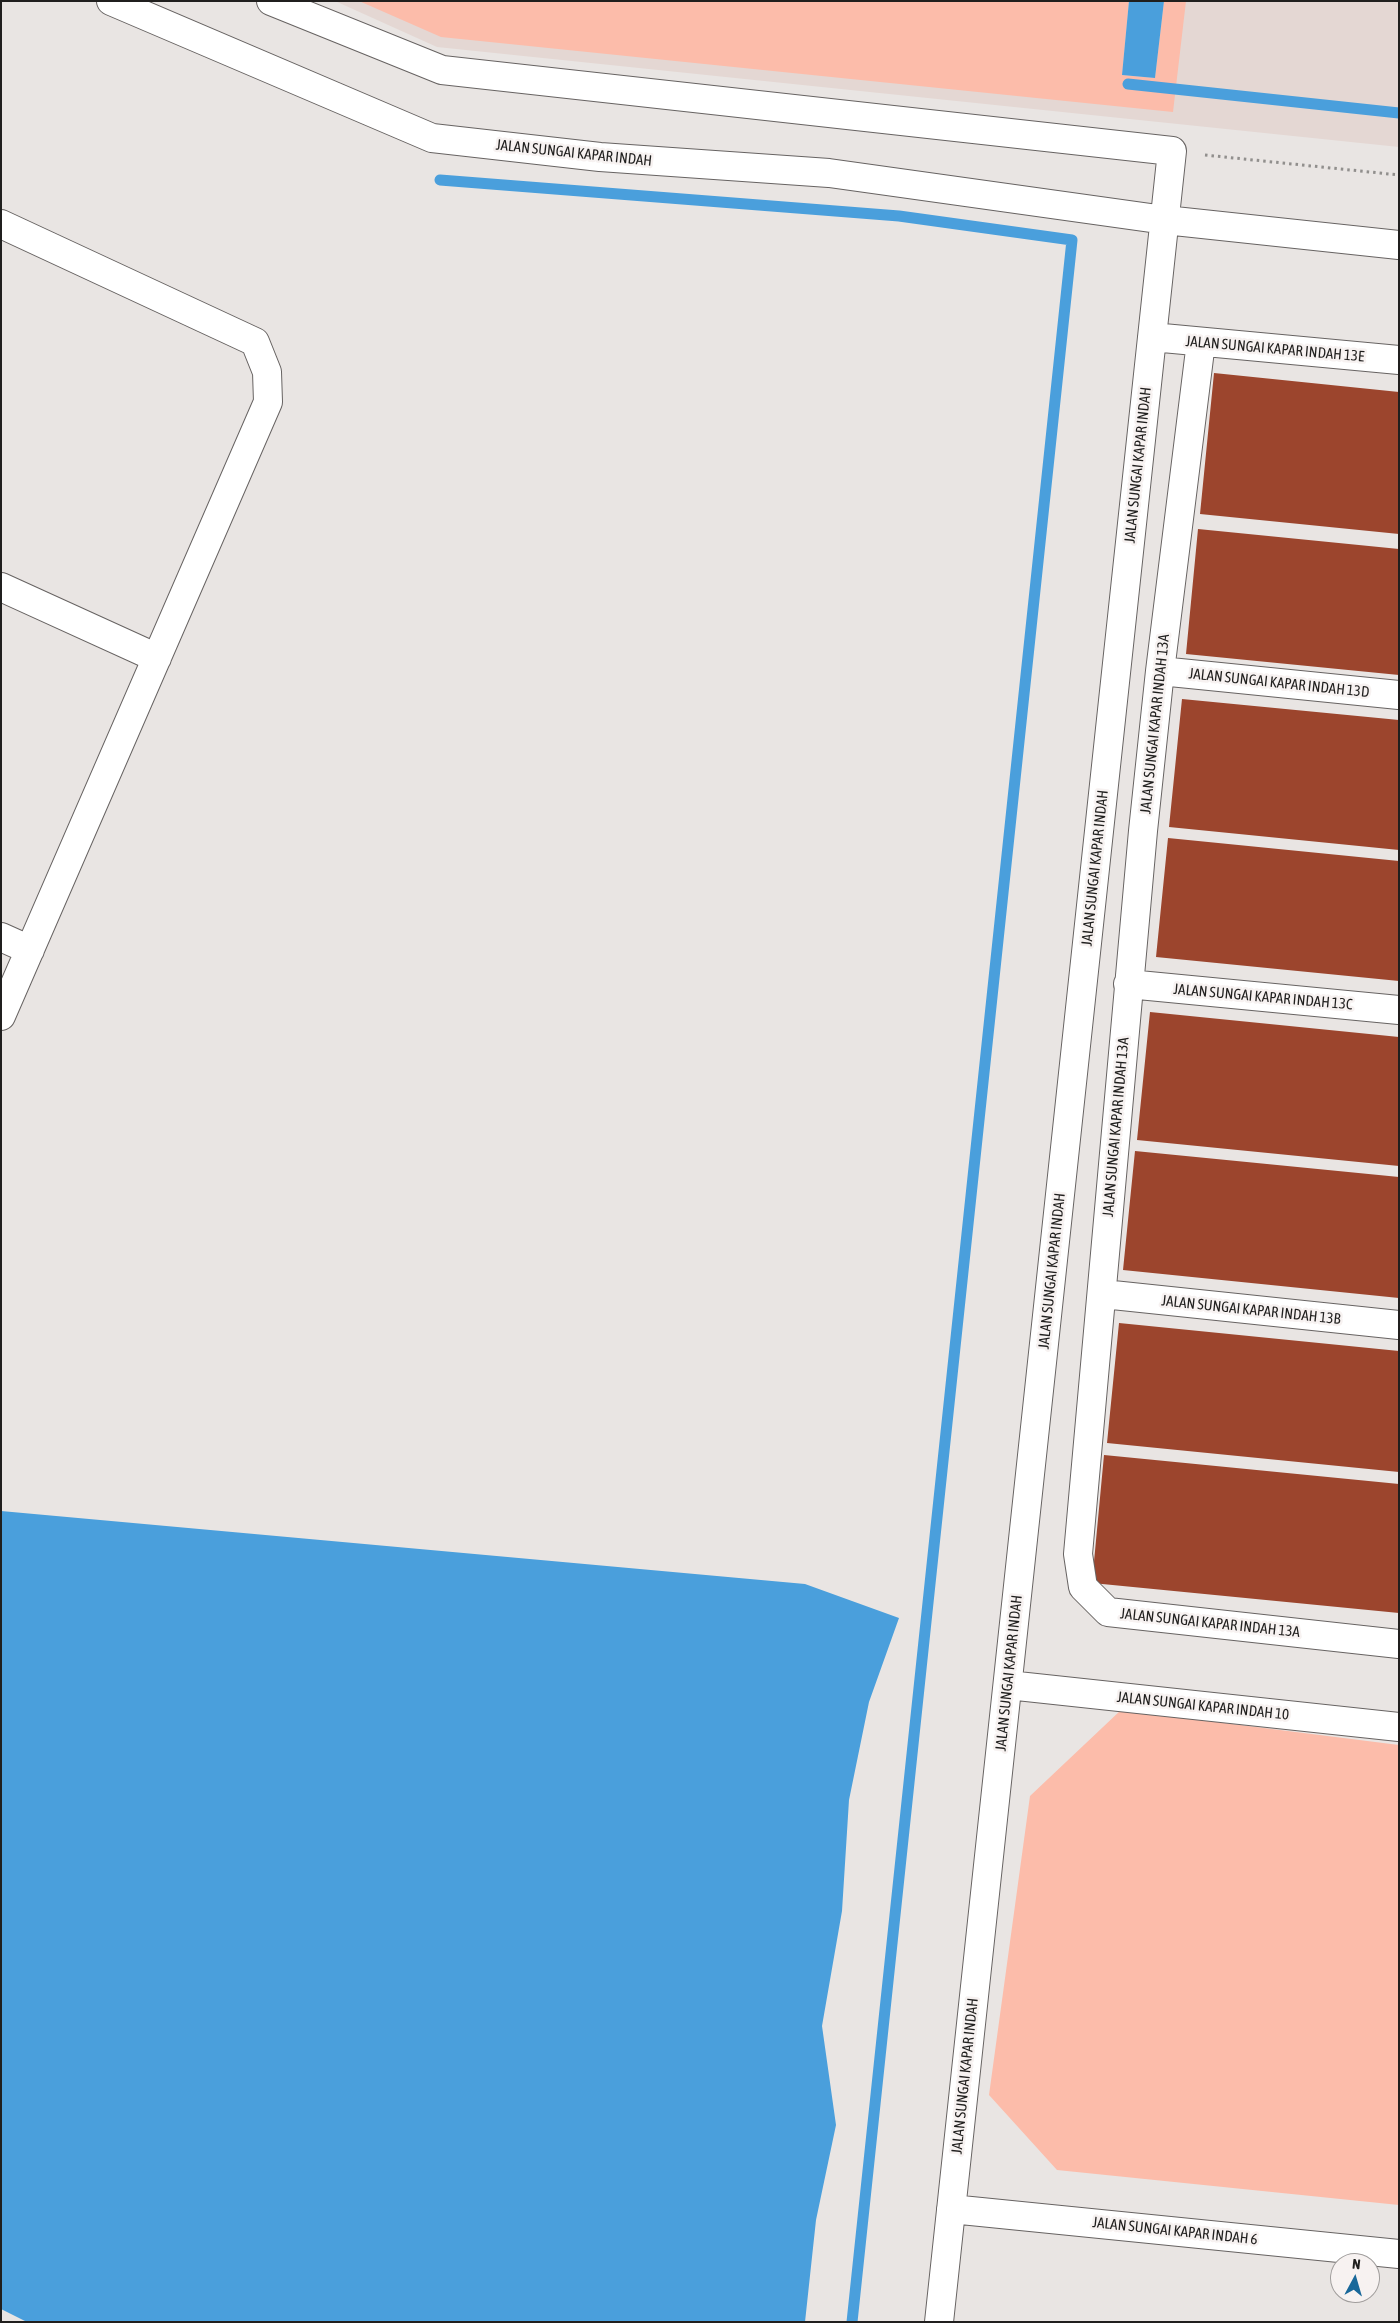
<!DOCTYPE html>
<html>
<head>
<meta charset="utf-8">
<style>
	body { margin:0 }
	#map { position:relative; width:1400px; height:2323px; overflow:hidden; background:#e9e5e3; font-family:"Asap Condensed",sans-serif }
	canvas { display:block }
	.frame { position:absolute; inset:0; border:2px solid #201f1e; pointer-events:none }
	.north { position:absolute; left:1330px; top:2253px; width:50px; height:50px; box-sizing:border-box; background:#f7f2f1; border:1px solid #a19e9d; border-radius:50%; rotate:6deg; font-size:14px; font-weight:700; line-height:20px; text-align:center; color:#201f1e }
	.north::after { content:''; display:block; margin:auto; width:18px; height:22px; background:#19689a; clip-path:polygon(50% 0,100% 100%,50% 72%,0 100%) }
</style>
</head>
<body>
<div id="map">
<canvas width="1400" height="2323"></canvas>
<div class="frame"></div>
<div class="north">N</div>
</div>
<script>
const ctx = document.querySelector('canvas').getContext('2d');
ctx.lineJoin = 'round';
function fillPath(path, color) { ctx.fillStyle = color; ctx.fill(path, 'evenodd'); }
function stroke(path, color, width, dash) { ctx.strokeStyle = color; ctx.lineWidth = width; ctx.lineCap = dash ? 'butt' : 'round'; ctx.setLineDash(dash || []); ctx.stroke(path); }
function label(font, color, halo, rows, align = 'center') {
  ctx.font = font + ' "Asap Condensed",sans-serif'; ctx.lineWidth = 5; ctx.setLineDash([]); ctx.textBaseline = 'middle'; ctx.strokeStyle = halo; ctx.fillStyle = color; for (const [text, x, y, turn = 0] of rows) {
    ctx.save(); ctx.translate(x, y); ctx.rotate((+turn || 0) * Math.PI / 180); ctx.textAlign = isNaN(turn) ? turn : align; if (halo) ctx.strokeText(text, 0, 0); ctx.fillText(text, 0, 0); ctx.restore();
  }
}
fillPath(new Path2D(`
	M 335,1 L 1399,1 L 1399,147 L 437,47 Z`), '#e4d7d3');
fillPath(new Path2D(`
	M 359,1 L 1129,1 L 1122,75 L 1155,78 L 1164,1 L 1186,1 L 1173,112 L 441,37 Z
	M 1121,1710 L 1399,1745 L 1399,2205 L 1057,2170 L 989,2095 L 1030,1796 Z`), '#fcbcaa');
fillPath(new Path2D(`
	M 1129,1 L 1164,1 L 1155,78 L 1122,75 Z
	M 1,1511 L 805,1584 L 899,1618 L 869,1702 L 849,1800 L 842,1911 L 822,2026 L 836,2125 L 816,2220 L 805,2322 L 27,2322 L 1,2309 Z`), '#4a9fdc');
stroke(new Path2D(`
	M 1128,84 L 1399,113
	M 440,180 L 899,216 L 1072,240 L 852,2322`), '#4a9fdc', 11);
fillPath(new Path2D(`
	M 1214,373 L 1399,392 L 1399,534 L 1200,514 Z
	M 1198,529 L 1399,549 L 1399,675 L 1186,654 Z
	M 1182,699 L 1399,720 L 1399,850 L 1169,827 Z
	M 1168,838 L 1399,861 L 1399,981 L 1156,957 Z
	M 1150,1012 L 1399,1037 L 1399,1166 L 1137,1140 Z
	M 1135,1151 L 1399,1177 L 1399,1298 L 1123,1270 Z
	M 1119,1323 L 1399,1351 L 1399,1472 L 1107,1443 Z
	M 1104,1455 L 1399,1484 L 1399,1613 L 1092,1583 Z`), '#9c452d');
const minor = new Path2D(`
	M 111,1 L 432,138 L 600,157 L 829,173 L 1165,220 L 1399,245
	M 271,1 L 442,70 L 1172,151 L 939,2322
	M 1,224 L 255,342 L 267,372 L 268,402 L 1,1016
	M 1152,337 L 1399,360
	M 1201,342 L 1160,671 L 1143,831 L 1078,1554 L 1083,1587 L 1108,1612 L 1399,1644
	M 1,587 L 157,658
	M 1160,671 L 1399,695
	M 1,937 L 30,950
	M 1128,984 L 1399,1010
	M 1103,1294 L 1399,1325
	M 1008,1685 L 1399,1727
	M 951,2209 L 1399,2254`);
stroke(minor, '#676362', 30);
stroke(new Path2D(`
	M 1205,155 L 1399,175`), '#918f8d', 3, [2.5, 4]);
stroke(minor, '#fff', 28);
label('15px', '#201f1e', '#f7f2f1', [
	["JALAN SUNGAI KAPAR INDAH",574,153,6],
	["JALAN SUNGAI KAPAR INDAH 13E",1275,349,5],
	["JALAN SUNGAI KAPAR INDAH",1138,465,-84],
	["JALAN SUNGAI KAPAR INDAH 13D",1279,683,6],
	["JALAN SUNGAI KAPAR INDAH 13A",1155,724,-84],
	["JALAN SUNGAI KAPAR INDAH",1095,868,-84],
	["JALAN SUNGAI KAPAR INDAH 13C",1263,997,5],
	["JALAN SUNGAI KAPAR INDAH 13A",1116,1127,-85],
	["JALAN SUNGAI KAPAR INDAH",1052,1271,-84],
	["JALAN SUNGAI KAPAR INDAH 13B",1251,1310,6],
	["JALAN SUNGAI KAPAR INDAH 13A",1210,1623,6],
	["JALAN SUNGAI KAPAR INDAH",1009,1673,-84],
	["JALAN SUNGAI KAPAR INDAH 10",1203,1706,6],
	["JALAN SUNGAI KAPAR INDAH",965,2076,-84],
	["JALAN SUNGAI KAPAR INDAH 6",1175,2231,6]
]);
</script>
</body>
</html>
